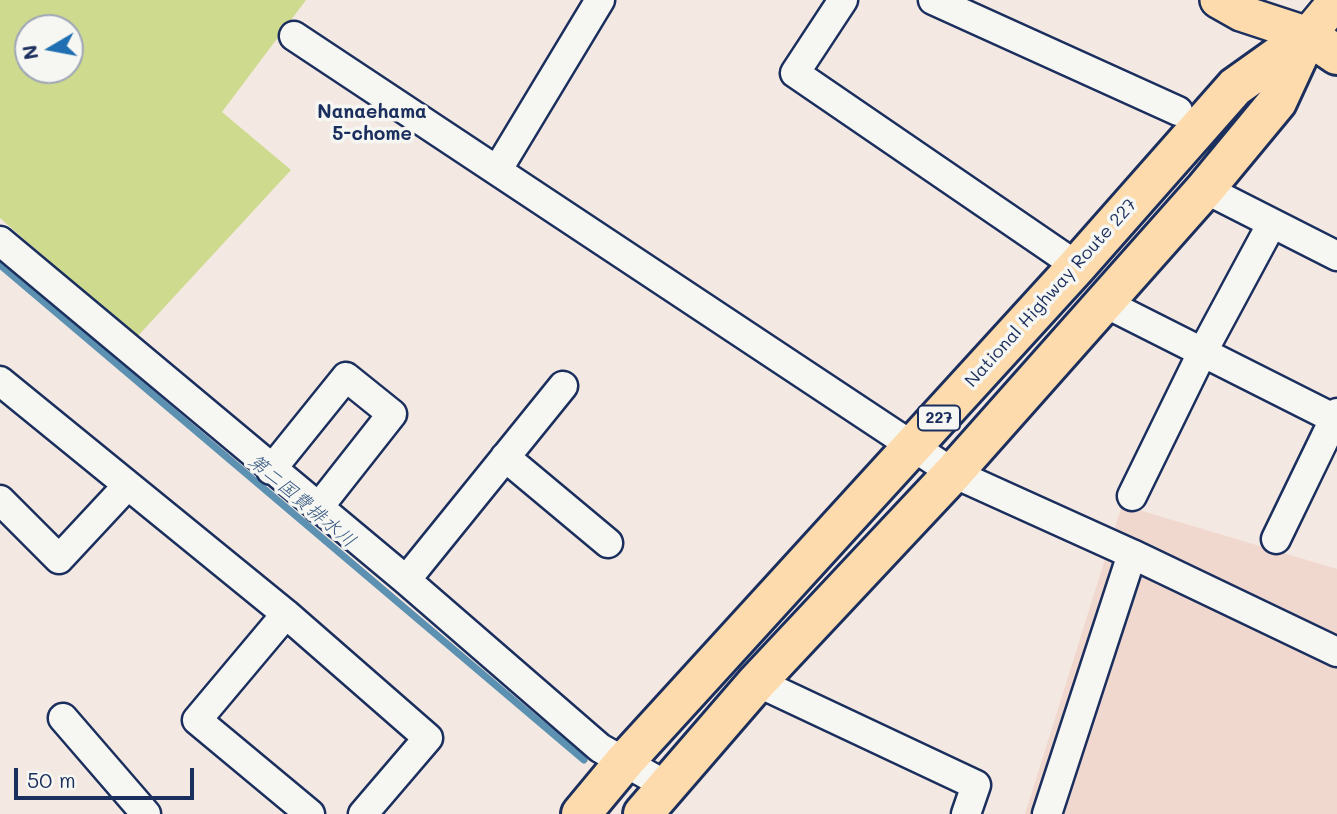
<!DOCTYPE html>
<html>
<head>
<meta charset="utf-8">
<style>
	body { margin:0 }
	#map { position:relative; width:1337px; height:814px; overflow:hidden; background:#f4e8e2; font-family:Mali,sans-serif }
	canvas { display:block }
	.north { position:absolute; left:14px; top:14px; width:70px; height:70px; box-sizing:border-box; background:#f6f6f2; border:2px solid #9ea6b7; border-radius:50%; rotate:260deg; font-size:19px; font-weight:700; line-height:28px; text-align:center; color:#1b2f5e }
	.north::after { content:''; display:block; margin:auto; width:24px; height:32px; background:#1f6fb2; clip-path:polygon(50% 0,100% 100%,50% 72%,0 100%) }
	.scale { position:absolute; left:14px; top:768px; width:180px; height:32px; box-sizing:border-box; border:4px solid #1b2f5e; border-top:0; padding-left:9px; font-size:21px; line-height:24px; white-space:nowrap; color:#1b2f5e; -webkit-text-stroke:5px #f6f6f2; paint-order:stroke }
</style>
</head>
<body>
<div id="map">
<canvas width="1337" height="814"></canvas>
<div class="north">N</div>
<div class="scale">50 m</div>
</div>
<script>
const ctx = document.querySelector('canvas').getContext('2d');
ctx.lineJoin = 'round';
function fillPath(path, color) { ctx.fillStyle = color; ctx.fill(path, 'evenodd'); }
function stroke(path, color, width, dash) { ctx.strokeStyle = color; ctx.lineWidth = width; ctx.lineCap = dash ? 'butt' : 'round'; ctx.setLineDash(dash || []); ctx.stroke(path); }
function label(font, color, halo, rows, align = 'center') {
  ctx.font = font + ' Mali,"Klee One",sans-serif'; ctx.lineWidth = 7; ctx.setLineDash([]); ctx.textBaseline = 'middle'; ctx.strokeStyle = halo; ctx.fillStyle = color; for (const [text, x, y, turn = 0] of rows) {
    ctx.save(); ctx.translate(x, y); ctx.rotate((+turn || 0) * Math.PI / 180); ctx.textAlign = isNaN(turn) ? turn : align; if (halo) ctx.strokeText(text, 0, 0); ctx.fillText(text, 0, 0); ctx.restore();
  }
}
fillPath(new Path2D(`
	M 1122,505 L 1337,569 L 1337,814 L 1025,814 Z`), '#f1d8cf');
fillPath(new Path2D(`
	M 0,0 L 306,0 L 222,112 L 291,170 L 136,338 L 0,218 ZM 28,28 L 70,28 L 70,70 L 28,70 Z`), '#ceda8e');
stroke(new Path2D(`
	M 0,265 L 584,760`), '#5c91b1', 7);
const minor = new Path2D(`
	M 843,0 L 795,73 L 1077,266
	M 933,0 L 1178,111
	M 294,36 L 953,473 L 1132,554 L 1047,814
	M 498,169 L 600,0
	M 1205,189 L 1337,256
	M 0,241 L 406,580 L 600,748 L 667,786
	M 1105,303 L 1337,420
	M 0,381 L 286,614 L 428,738 L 363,814
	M 505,457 L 608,543
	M 271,470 L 346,377 L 392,414 L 318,508
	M 1132,496 L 1202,353 L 1271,225
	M 0,500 L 59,559 L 127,486
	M 1276,539 L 1337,413
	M 1132,554 L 1337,652
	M 406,580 L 563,386
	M 286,614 L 197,720 L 310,814
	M 757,682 L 976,785 L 966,814
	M 63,718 L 146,814`);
const major = new Path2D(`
	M 1218,0 L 1241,13 L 1308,35
	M 1308,35 L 1337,0`);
const highway = new Path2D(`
	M 1308,35 L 1337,55
	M 581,814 L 625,761 L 1077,266 L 1235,87 L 1308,35
	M 643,814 L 757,682 L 953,473 L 1205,189 L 1277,102 L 1307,37`);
stroke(minor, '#1b2f5e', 33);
stroke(major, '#1b2f5e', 40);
stroke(highway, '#1b2f5e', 44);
stroke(minor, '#f6f6f2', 28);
stroke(major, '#fedbac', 35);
stroke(highway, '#fedbac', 38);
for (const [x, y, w] of [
	[939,418,42]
]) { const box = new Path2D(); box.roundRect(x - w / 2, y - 12.5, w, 25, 5); ctx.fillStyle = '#f6f6f2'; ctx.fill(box); stroke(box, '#1b2f5e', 2); }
label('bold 16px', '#1b2f5e', null, [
	["227",939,418]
]);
label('18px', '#1b2f5e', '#f6f6f2', [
	["National Highway Route 227",1051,293,-48]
]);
label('bold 19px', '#1b2f5e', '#f6f6f2', [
	["Nanaehama",372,112],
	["5-chome",372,134]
]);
label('italic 19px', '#365880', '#f6f6f2', [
	["第二国費排水川",302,501,40]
]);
</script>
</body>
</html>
